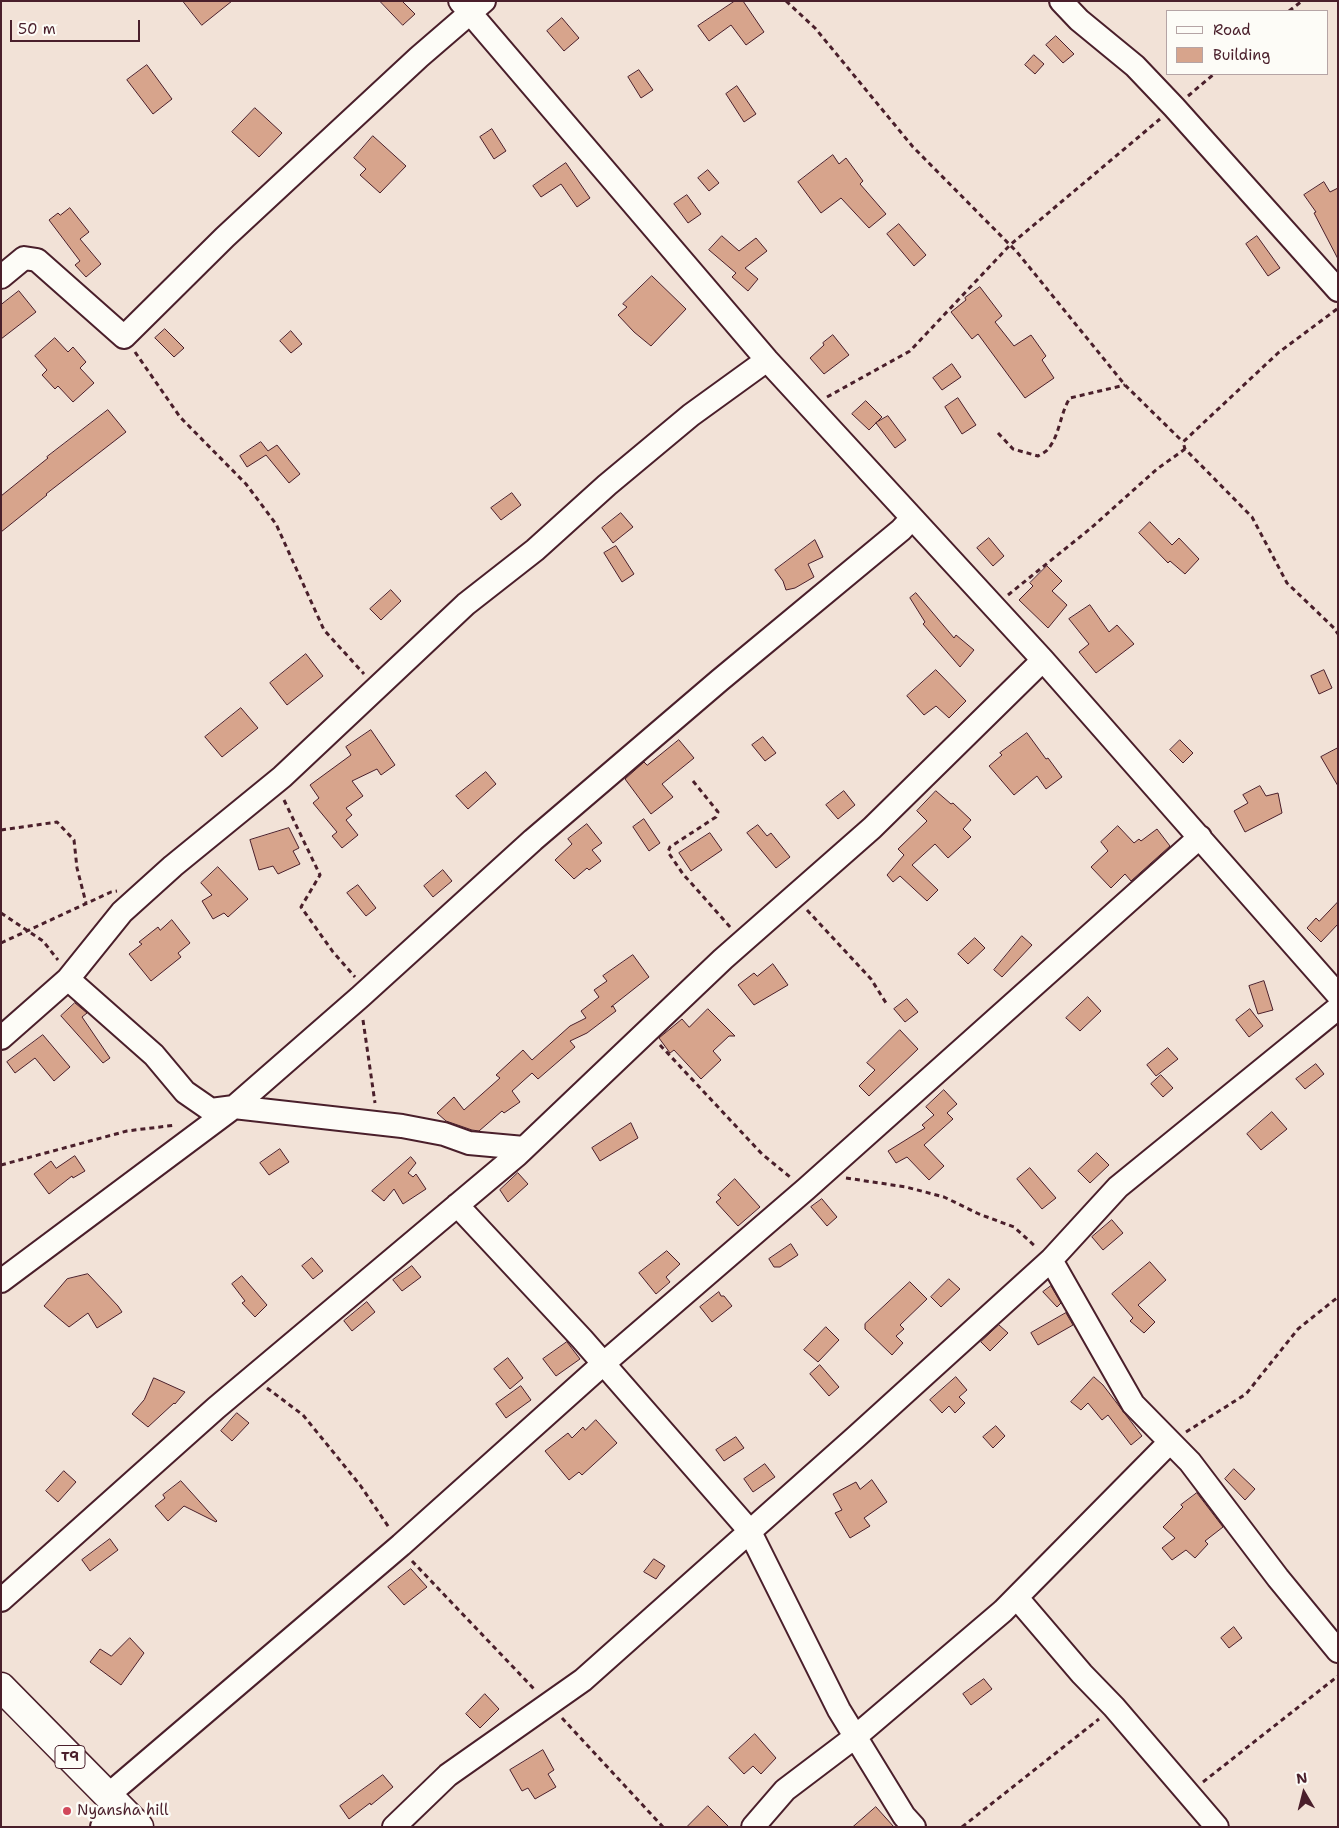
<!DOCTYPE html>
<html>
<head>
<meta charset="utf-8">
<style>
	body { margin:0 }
	#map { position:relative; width:1339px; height:1828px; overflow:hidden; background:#f2e2d7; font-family:"Shantell Sans",sans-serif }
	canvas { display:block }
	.frame { position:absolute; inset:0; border:2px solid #4a1f2b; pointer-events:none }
	.legend { position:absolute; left:1166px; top:10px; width:162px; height:65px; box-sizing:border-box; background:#fdfcf7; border:1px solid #b5a4a5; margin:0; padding:6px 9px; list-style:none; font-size:15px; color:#4a1f2b }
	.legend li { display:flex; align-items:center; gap:10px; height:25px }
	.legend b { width:25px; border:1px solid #b5a4a5 }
	.north { position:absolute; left:1279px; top:1768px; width:50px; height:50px; -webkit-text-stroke:4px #fdfcf7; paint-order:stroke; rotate:352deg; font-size:14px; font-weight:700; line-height:20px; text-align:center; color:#4a1f2b }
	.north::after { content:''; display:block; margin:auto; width:18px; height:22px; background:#4a1f2b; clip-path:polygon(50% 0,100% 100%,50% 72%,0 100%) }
	.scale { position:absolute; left:10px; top:20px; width:130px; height:22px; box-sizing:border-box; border:2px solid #4a1f2b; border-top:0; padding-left:6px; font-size:15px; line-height:18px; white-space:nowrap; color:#4a1f2b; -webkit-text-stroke:4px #fdfcf7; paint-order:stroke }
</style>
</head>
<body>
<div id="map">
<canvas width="1339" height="1828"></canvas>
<div class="frame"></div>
<ul class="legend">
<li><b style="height:6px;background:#fdfcf7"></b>Road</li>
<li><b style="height:14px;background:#d7a48c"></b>Building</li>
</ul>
<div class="north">N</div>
<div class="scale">50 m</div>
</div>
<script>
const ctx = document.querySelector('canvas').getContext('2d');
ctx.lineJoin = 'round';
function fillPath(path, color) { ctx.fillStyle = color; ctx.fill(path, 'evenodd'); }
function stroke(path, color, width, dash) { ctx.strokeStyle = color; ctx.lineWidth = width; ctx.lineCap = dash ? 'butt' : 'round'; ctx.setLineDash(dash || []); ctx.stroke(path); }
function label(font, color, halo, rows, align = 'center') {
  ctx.font = font + ' "Shantell Sans",sans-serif'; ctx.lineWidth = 5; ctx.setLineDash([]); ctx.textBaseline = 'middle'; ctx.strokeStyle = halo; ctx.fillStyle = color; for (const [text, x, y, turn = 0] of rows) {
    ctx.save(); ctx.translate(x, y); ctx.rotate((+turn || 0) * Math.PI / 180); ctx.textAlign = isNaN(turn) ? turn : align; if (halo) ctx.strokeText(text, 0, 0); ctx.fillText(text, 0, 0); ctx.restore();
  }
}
const building = new Path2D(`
	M 183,1 L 232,1 L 202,25 Z
	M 380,1 L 402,1 L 415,14 L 403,25 Z
	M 735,1 L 743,1 L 764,32 L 746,45 L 731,25 L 709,41 L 698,26 Z
	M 562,18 L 579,38 L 564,51 L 547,31 Z
	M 1056,36 L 1074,54 L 1063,63 L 1046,45 Z
	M 1034,55 L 1044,64 L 1035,74 L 1025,65 Z
	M 147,65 L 172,99 L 153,114 L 127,80 Z
	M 639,70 L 653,90 L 641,98 L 628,77 Z
	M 737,86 L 756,114 L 744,122 L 726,94 Z
	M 255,108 L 282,133 L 259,157 L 232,132 Z
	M 492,129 L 506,151 L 494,159 L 480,137 Z
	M 373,136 L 406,166 L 380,193 L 360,175 L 366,169 L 354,158 Z
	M 833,155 L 839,164 L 846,158 L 863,181 L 860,184 L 886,214 L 869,228 L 841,198 L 821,213 L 798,182 Z
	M 566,163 L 590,198 L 577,207 L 561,184 L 541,197 L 533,186 Z
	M 708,170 L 719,183 L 709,191 L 698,178 Z
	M 1324,182 L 1330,192 L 1338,188 L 1338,259 L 1314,213 L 1316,212 L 1304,195 Z
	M 687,195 L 701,214 L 688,223 L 674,204 Z
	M 70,208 L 89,232 L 80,239 L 101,264 L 86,277 L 75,265 L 80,261 L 49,220 L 58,213 L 60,215 Z
	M 899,224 L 926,255 L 914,266 L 887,234 Z
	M 722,236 L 739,251 L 756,238 L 767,251 L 745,268 L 758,279 L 748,291 L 732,277 L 736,273 L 709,250 Z
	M 1257,236 L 1280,268 L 1268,276 L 1246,244 Z
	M 652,276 L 686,309 L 651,346 L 634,332 L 618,315 L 627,307 L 623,304 Z
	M 980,287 L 1002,316 L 995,322 L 1014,346 L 1031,335 L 1046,356 L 1042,360 L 1054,378 L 1025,398 L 978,334 L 972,339 L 951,312 L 966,300 L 965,298 Z
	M 19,291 L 36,312 L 1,339 L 1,305 Z
	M 165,329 L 184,348 L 174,357 L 155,338 Z
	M 291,331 L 302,344 L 291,353 L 280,341 Z
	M 833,335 L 849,355 L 824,374 L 810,358 L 824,345 L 823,343 Z
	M 55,338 L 68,352 L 73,347 L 86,362 L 80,368 L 94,383 L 73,402 L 58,386 L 55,389 L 42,375 L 47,370 L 35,356 Z
	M 952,364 L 961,377 L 942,390 L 933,378 Z
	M 958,398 L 976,425 L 962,434 L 945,407 Z
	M 866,401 L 882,417 L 869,430 L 852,414 Z
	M 108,410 L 126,432 L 46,494 L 47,495 L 1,532 L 1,496 L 48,458 L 47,457 Z
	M 888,416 L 906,440 L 895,448 L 876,423 Z
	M 261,442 L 268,451 L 277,445 L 300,474 L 289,483 L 266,455 L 247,467 L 240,456 Z
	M 512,493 L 521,505 L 501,520 L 491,508 Z
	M 621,513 L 633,527 L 613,543 L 602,528 Z
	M 1150,522 L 1172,545 L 1179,538 L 1199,559 L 1185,574 L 1170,561 L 1168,563 L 1139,533 Z
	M 989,538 L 1004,556 L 993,566 L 977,548 Z
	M 815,540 L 823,557 L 808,564 L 814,577 L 795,588 L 786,590 L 783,581 L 775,570 Z
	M 616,546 L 634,574 L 622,582 L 604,553 Z
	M 1047,566 L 1062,581 L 1052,591 L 1067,605 L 1048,628 L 1019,600 L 1033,586 L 1030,583 Z
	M 391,590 L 401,601 L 381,620 L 370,609 Z
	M 916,593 L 954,638 L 956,635 L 974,650 L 960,667 L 923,624 L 925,622 L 910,598 Z
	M 1090,605 L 1109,632 L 1117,625 L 1134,644 L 1096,673 L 1079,652 L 1089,644 L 1069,619 Z
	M 306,654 L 323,676 L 287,705 L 270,683 Z
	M 936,670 L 966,701 L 949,718 L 936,706 L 924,715 L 907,696 Z
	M 1324,670 L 1332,688 L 1319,694 L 1311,676 Z
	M 241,708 L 258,728 L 222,757 L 205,737 Z
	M 371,730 L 395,765 L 381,775 L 377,769 L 352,781 L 363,796 L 346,808 L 352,815 L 346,820 L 358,835 L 342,848 L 332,836 L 337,832 L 313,803 L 319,798 L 310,785 L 351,755 L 346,747 Z
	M 1027,733 L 1046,759 L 1048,758 L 1062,777 L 1046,789 L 1037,776 L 1014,795 L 989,766 L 1002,755 L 1000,753 Z
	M 763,737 L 776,753 L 765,761 L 752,745 Z
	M 679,740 L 694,758 L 662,784 L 673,797 L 651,814 L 625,779 L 644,762 L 647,765 Z
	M 1180,740 L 1193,753 L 1183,763 L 1170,750 Z
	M 1338,748 L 1338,786 L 1321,757 Z
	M 486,772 L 496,784 L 468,809 L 456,796 Z
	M 1260,786 L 1266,796 L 1278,793 L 1282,813 L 1245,832 L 1234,811 L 1248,803 L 1243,795 Z
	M 844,791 L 855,805 L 838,819 L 826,805 Z
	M 936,791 L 951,804 L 953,803 L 971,820 L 963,829 L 971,837 L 948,858 L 935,844 L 912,865 L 938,890 L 927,901 L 900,876 L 893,882 L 887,875 L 904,855 L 898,849 L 927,821 L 917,811 Z
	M 644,819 L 660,843 L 649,851 L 633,827 Z
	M 587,824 L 602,843 L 592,850 L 601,861 L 589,870 L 587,868 L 574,879 L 555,860 L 572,844 L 568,839 Z
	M 758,825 L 767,836 L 771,833 L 790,857 L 776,868 L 747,833 Z
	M 1118,826 L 1134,843 L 1139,839 L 1141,841 L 1157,829 L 1170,846 L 1131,881 L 1125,874 L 1111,888 L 1091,867 L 1108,851 L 1101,842 Z
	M 289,828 L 299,848 L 293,851 L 300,864 L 278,874 L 273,866 L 259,870 L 250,840 Z
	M 710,833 L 722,850 L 691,871 L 679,853 Z
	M 218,867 L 248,899 L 228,917 L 224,913 L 213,919 L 202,901 L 212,895 L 201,883 Z
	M 443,870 L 452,881 L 433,897 L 424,886 Z
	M 358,885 L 376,908 L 366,916 L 347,893 Z
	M 1338,902 L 1338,924 L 1321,942 L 1307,928 L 1316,918 L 1319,921 Z
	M 172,920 L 190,943 L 178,953 L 181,957 L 151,981 L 129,954 L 142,944 L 139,942 L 158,927 L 160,930 Z
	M 1022,936 L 1032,945 L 1002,977 L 994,970 Z
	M 975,938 L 985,948 L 968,964 L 958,954 Z
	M 633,955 L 649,977 L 611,1007 L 613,1006 L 616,1011 L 587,1033 L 570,1041 L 575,1047 L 538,1079 L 532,1073 L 512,1091 L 520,1102 L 504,1113 L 502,1111 L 479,1131 L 472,1130 L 446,1121 L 437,1113 L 454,1097 L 464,1110 L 500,1078 L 496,1075 L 523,1050 L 532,1060 L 570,1026 L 586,1018 L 581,1011 L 599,997 L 594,990 L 607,981 L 603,976 Z
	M 773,964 L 788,985 L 754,1005 L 738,985 L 754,973 L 757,976 Z
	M 1264,981 L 1273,1010 L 1258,1014 L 1249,986 Z
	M 1088,997 L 1101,1011 L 1080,1031 L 1066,1018 Z
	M 907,999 L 918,1012 L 905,1022 L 894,1009 Z
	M 75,1003 L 87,1013 L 82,1017 L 110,1058 L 103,1063 L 61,1016 Z
	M 708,1009 L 735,1036 L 729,1036 L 713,1051 L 721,1060 L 701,1079 L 674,1050 L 670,1053 L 659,1038 L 682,1019 L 689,1027 Z
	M 1250,1009 L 1263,1026 L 1249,1037 L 1236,1020 Z
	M 900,1030 L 918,1049 L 869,1096 L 859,1086 L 875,1070 L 867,1063 Z
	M 43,1035 L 70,1067 L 54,1081 L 35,1058 L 15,1073 L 7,1062 Z
	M 1168,1048 L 1178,1059 L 1156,1076 L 1147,1065 Z
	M 1316,1064 L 1324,1074 L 1305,1089 L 1296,1079 Z
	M 1161,1075 L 1173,1088 L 1163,1097 L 1151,1084 Z
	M 944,1090 L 957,1104 L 947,1113 L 953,1119 L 924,1145 L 944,1166 L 929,1180 L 907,1157 L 896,1163 L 888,1151 L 925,1128 L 922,1125 L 934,1115 L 926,1107 Z
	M 1272,1112 L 1287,1129 L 1261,1150 L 1247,1134 Z
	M 631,1123 L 638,1138 L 600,1161 L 592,1148 Z
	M 280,1149 L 289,1162 L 269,1175 L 260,1163 Z
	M 1097,1153 L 1109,1165 L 1090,1183 L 1078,1171 Z
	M 75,1156 L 85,1171 L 73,1178 L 72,1176 L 49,1194 L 34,1174 L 51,1161 L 56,1168 Z
	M 411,1157 L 416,1163 L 408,1173 L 413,1177 L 416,1174 L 426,1189 L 403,1204 L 394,1189 L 384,1201 L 372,1191 Z
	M 1030,1168 L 1056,1198 L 1042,1209 L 1017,1179 Z
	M 518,1173 L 528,1184 L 508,1202 L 500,1190 Z
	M 735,1179 L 760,1207 L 738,1226 L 716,1202 L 721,1198 L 718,1195 Z
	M 822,1199 L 837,1217 L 827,1226 L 811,1207 Z
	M 1112,1220 L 1123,1233 L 1103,1250 L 1092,1237 Z
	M 791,1244 L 798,1255 L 780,1267 L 774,1267 L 769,1259 Z
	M 667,1251 L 680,1264 L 666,1277 L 670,1282 L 656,1294 L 639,1273 Z
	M 312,1258 L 323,1271 L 313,1279 L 302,1266 Z
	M 1150,1262 L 1166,1280 L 1138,1305 L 1155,1322 L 1144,1333 L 1130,1321 L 1133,1318 L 1112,1294 Z
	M 412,1266 L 421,1277 L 402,1291 L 393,1280 Z
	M 88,1274 L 118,1306 L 122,1312 L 97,1328 L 88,1313 L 69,1327 L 44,1306 L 67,1279 Z
	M 242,1276 L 267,1305 L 255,1317 L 242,1303 L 245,1301 L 232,1284 Z
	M 949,1279 L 960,1289 L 941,1307 L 931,1297 Z
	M 910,1282 L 927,1299 L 900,1325 L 904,1329 L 896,1336 L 903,1343 L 892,1355 L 865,1329 L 865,1324 Z
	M 1051,1286 L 1061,1303 L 1057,1307 L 1043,1292 Z
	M 719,1292 L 721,1296 L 724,1296 L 732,1306 L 712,1322 L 700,1307 Z
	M 367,1302 L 375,1312 L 352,1331 L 344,1321 Z
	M 1066,1313 L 1073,1325 L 1038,1345 L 1031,1333 Z
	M 999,1325 L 1008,1333 L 990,1351 L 981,1342 Z
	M 826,1327 L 839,1340 L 818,1362 L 804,1350 Z
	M 567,1342 L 580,1359 L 556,1376 L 543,1359 Z
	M 508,1358 L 523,1378 L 510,1389 L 494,1369 Z
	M 820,1365 L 839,1387 L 829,1396 L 810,1374 Z
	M 956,1377 L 967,1390 L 959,1397 L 965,1403 L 955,1413 L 949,1406 L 942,1413 L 930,1400 Z
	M 1094,1377 L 1103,1385 L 1142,1436 L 1131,1445 L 1108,1415 L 1102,1420 L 1088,1403 L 1081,1410 L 1071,1402 Z
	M 154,1378 L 185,1392 L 175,1404 L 174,1403 L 148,1427 L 132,1414 L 144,1400 Z
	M 521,1386 L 531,1400 L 506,1418 L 496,1404 Z
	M 237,1413 L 249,1423 L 232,1441 L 221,1431 Z
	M 596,1420 L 617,1443 L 582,1475 L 579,1472 L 569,1480 L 545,1451 L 568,1433 L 572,1438 L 583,1427 L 585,1430 Z
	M 996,1426 L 1005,1436 L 993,1448 L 983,1437 Z
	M 736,1437 L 744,1448 L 724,1461 L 716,1450 Z
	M 765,1464 L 775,1477 L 753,1492 L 744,1479 Z
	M 1234,1469 L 1255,1489 L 1245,1500 L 1225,1479 Z
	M 64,1471 L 76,1482 L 58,1502 L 46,1491 Z
	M 872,1480 L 887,1502 L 864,1518 L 870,1526 L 850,1538 L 835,1513 L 842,1510 L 833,1494 L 856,1482 L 860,1489 Z
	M 181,1481 L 217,1521 L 216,1522 L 184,1506 L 168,1521 L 155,1506 L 165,1498 L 163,1495 Z
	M 1197,1493 L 1223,1527 L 1205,1541 L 1208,1544 L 1195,1558 L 1186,1550 L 1172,1560 L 1162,1548 L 1175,1538 L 1163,1527 L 1183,1507 L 1181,1505 Z
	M 110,1539 L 118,1550 L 90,1571 L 82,1560 Z
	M 654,1559 L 665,1566 L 656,1579 L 644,1572 Z
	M 411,1569 L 427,1587 L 404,1605 L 388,1587 Z
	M 1234,1627 L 1242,1638 L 1229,1648 L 1221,1638 Z
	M 130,1638 L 144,1653 L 121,1685 L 90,1662 L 100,1649 L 111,1656 Z
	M 984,1679 L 992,1689 L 971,1705 L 963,1694 Z
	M 485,1694 L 499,1709 L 480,1728 L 466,1714 Z
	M 755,1734 L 776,1758 L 761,1774 L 753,1766 L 744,1774 L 729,1758 Z
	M 543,1750 L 554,1770 L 548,1774 L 556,1787 L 535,1799 L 528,1788 L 522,1791 L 510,1770 Z
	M 383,1775 L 393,1787 L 371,1805 L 370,1803 L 349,1819 L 340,1806 Z
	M 708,1806 L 729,1827 L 687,1827 Z
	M 876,1807 L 894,1827 L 853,1827 Z`);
fillPath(building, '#d7a48c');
stroke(building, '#4a1f2b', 1);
const minor = new Path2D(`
	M 460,1 L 767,360 L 1043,660 L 1338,995
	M 1061,1 L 1079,20 L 1135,66 L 1174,107 L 1338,290
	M 1,277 L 24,258 L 37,260 L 124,337 L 225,237 L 419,57 L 484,1
	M 68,979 L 154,1055 L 185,1092 L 211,1110 L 234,1107 L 402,1126 L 444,1134 L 469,1143 L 524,1148
	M 1,1038 L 68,979 L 122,912 L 173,866 L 282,777 L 466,604 L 535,550 L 607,485 L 691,415 L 767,360
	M 457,1205 L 582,1339 L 749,1530 L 839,1710 L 904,1816 L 914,1827
	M 1051,1260 L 1133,1404 L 1190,1462 L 1278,1578 L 1338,1651
	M 1,1281 L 234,1107 L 360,997 L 533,840 L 720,680 L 901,530 L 912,518
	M 1017,1598 L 1082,1674 L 1114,1707 L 1217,1827
	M 1,1600 L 216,1408 L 517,1155 L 723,959 L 872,828 L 1043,660
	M 107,1796 L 401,1545 L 603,1364 L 806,1189 L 1200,837
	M 102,1827 L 121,1809
	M 394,1827 L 448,1775 L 583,1680 L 857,1436 L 1051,1260 L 1118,1187 L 1338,1008
	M 753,1827 L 785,1790 L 855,1737 L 1003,1611 L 1170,1442`);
const highway = new Path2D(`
	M 1,1687 L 139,1827`);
stroke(minor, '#4a1f2b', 26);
stroke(highway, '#4a1f2b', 31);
stroke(new Path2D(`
	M 786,1 L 815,28 L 913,147 L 1017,252 L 1125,385 L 1183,442
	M 1289,11 L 1302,1
	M 1188,96 L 1214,74
	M 1337,309 L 1278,353 L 1183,442 L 1185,449 L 1252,517 L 1287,583 L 1334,628 L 1338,634
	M 135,352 L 180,417 L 246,484 L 276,524 L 324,630 L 364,674
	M 827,397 L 910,351 L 1010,245 L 1160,119
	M 998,433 L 1013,449 L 1038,456 C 1041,454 1046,452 1048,449 C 1060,435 1060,413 1070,398 L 1125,385
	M 1008,595 L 1091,528 L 1157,469 L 1185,449
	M 693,781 L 718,812 L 716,817 L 670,847 L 668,852 L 683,874 L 731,928
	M 284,800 L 320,875 L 301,907 L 333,952 L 355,977
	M 1,830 L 57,822 L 74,840 L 77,868 L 86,903
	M 807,910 L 871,979 L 886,1003
	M 1,913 L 43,941 L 58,960
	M 1,943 L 111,892 L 117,891
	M 363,1020 L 375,1103
	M 660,1045 L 762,1154 L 790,1177
	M 1,1165 L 127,1131 L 176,1125
	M 846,1178 L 906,1187 L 944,1197 L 979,1214 L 1014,1227 L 1036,1247
	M 267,1388 L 303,1415 L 360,1485 L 390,1529
	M 1186,1432 L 1246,1394 L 1298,1329 L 1338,1297
	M 412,1561 L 535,1690
	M 562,1718 L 663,1827
	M 1203,1782 L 1338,1676
	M 962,1827 L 1099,1719`), '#4a1f2b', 3, [5, 4]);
stroke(minor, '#fdfcf7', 22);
stroke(highway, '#fdfcf7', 28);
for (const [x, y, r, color] of [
	[67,1811,5,"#d1495b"]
]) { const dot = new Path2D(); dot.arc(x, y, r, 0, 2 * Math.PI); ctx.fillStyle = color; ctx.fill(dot); stroke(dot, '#fdfcf7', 2); }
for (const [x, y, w] of [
	[70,1757,30]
]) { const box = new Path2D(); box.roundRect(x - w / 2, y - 11.5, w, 23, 4); ctx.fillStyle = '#fdfcf7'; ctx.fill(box); stroke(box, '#4a1f2b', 1); }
label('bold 14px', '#4a1f2b', null, [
	["T9",70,1757]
]);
label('15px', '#4a1f2b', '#fdfcf7', [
	["Nyansha hill",77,1811]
], 'left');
</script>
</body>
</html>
